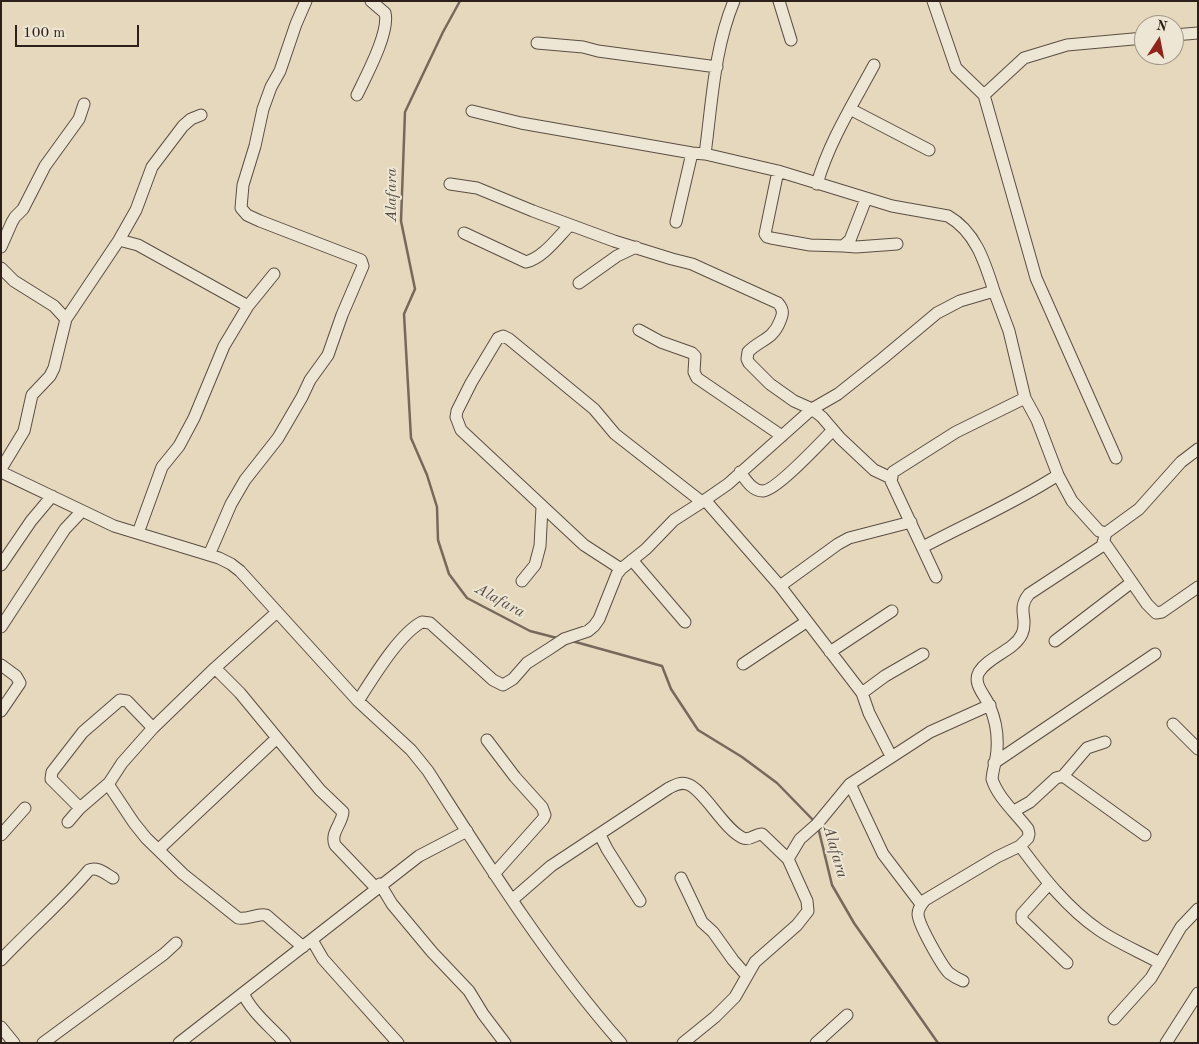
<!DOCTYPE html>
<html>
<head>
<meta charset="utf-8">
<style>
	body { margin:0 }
	#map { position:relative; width:1199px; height:1044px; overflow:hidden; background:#e5d8bd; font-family:"Old Standard TT",serif }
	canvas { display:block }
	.frame { position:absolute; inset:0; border:2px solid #2d201a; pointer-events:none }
	.north { position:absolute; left:1134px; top:15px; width:50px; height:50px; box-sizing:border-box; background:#eee6d4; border:1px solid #a1978a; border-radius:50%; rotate:11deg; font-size:14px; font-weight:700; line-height:20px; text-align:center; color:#2d201a }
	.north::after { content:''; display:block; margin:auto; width:18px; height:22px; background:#8f2418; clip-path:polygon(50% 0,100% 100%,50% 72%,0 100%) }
	.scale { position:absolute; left:15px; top:25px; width:124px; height:22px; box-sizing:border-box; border:2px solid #2d201a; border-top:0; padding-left:6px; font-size:15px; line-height:18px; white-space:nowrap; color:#2d201a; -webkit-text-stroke:4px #eee6d4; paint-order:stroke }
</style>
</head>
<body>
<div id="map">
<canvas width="1199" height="1044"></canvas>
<div class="frame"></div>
<div class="north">N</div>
<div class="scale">100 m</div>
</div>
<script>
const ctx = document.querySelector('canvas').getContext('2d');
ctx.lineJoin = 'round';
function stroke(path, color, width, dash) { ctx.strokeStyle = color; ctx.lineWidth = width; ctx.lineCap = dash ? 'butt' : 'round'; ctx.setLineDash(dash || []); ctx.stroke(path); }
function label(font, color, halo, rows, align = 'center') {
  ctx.font = font + ' "Old Standard TT",serif'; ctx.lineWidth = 4; ctx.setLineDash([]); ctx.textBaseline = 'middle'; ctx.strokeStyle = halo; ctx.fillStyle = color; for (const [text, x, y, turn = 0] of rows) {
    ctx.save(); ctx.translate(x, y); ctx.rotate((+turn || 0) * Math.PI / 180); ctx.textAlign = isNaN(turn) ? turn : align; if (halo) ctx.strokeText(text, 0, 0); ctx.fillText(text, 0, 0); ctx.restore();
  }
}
stroke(new Path2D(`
	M 460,1 L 443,32 L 405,112 L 401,221 L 415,289 L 404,314 L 411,438 L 427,475 L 437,507 L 438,540 L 449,574 L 467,598 L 530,631 L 557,638
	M 572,641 L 662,666 L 671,689 L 698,730 L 742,757 L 777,783 L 814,821
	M 818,827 L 832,885 L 854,923 L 938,1043`), '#76695b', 2.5);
const minor = new Path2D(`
	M 779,1 L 791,40
	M 933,1 L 956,68 L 984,95
	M 1174,35 L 1198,33
	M 537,43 L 583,47 L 598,51 L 717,67
	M 357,95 C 366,76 390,32 385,13 L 371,1
	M 850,109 L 929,150
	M 472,111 L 521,123 L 692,153 L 705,154 L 778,171 L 892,206 L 948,216 C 976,232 985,263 994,291
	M 705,154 C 712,103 714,49 734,1
	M 778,171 L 765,234 L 767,237 L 771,238 L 810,245 L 843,246 L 850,240 L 866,199
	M 450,184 L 477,188 L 533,211 L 614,241 L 672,259 L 692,264 L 778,303 C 784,310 783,314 780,321 C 773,340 759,340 748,352 L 747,359 L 749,363 L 770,384 L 794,401 L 812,409 L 822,417 L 840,438 L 874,470 L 891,478
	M 817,184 C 829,142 853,104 874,65
	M 676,222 L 692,153
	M 464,233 L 526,262 C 543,258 558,237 570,225
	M 119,240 L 138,245 L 248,306
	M 843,246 L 856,247 L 897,244
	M 1,247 L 12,222 L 15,217 L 23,209 L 45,166 L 79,119 L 84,104
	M 1,268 L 14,281 L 54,306 L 66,319
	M 579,283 L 617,256 L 636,247
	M 639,330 L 661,342 L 692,353 L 695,356 L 694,372 L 697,378 L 782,436
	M 1116,458 L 1036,278 L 984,95 L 1024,58 L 1067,45 L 1144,38
	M 1,469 L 24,431 L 32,395 L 50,376 L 54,368 L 66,319 L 119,240 L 136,210 L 152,167 L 183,126 L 191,119 L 201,115
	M 1,472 L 114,526 L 219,558 L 231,564 L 240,571 L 358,701 L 411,750 L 428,771 C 488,865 547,959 621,1043
	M 740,472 C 746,480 752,491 763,491 C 777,490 821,442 833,430
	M 705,500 L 780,586 L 838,544 L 849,538 L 911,522
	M 138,533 L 162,467 L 179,446 L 194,418 L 224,346 L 248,306 L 274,274
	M 1104,542 L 1147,604 L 1156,613 L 1162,612 L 1198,587
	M 923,547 C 968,523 1015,503 1058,475
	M 209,555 L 231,504 L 245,480 L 278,438 L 302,397 L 310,380 L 328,355 L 342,315 L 363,266 L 361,260 L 260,221 L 247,215 L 241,208 L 243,185 L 255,146 L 263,109 L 271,87 L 280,71 L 296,24 L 306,1
	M 632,560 L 685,622
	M 1,565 L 31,521 L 52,496
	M 621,569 L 584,545 L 461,430 L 456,417 L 457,411 L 471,383 L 498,338 L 503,336 L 509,339 L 594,409 L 615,434 L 702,502
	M 936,577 L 891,481 L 893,472 L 956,432 L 1025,398
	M 522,581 L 535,565 L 540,546 L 542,507
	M 780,586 L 862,693
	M 1,627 L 65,529 L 82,511
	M 1055,641 L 1132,582
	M 830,652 L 892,611
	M 743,664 L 806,622
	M 1,665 L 16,676 L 20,683 L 1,711
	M 215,668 L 240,693 L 320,790 L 343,812 C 342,824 330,833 335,845 L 376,888
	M 358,701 C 373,678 399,634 422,622 L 430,623 L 493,680 L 503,685 L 513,679 L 527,663 L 549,649 L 564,639 L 588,631 L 594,626 L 599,619 L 617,574 L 621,569 L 646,549 L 674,520 L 702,502 L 728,484 L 812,409 L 838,394 L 882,359 L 937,313 L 960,301 L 994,291 L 1009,331 L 1025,398 L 1037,420 L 1058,475 L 1072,501 L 1099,531 L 1106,533 L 1139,509 L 1181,462 L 1198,449
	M 1173,724 L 1198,749
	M 487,740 L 515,777 L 542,807 L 545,815 L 543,819 L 494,874
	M 891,756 L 869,713 L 862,693 L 885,676 L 923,654
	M 994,763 L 1155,654
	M 1063,776 L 1087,748 L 1105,742
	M 109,783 L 110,787 L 134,823 L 146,838 L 183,874 L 238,918 C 248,920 257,913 266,915 L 303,947
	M 850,784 L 883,854 L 921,904
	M 80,808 L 51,779 L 52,772 L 83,732 L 120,700 L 127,701 L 153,728
	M 1014,811 L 1030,802 L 1056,778 L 1063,776 L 1145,835
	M 68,822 L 80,808 L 109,783 L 122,763 L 153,728 L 215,668 L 277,612
	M 1,835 L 25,808
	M 600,835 L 607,849 L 640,901
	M 1020,846 C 1043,877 1067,908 1099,930 C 1118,943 1140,952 1160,963
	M 159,849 L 277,738
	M 788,859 L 800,839 L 817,824 L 850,784 L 930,732 L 990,705
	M 681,878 L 702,922 L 713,932 L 733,960 L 747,976
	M 380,884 L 392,904 L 432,952 L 469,991 L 483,1014 L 505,1043
	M 1049,884 L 1022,914 L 1022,920 L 1067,963
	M 512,900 L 551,866 L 669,788 C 675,785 680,782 687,784 C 703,788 724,830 743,838 C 750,841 755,834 762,834 L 788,859 L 807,901 L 808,911 L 797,925 L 755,962 L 735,997 L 715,1017 L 683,1043
	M 312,940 L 323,959 L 398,1043
	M 1,960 C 30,929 62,902 89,870 C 97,866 106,874 113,878
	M 963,981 C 958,979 953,976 949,973 C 942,966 918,924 918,914 C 918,908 922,904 925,900 L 997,857 L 1020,846 L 1028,838 L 1029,834 L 1028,829 C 1016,813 998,798 992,779 C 993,768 997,758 997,749 C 998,735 995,719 990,707 C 986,696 972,684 979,672 C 989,656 1014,651 1022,634 C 1029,619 1016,610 1029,594 L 1102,546 L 1106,533
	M 243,993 C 252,1013 271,1027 285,1043
	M 1114,1019 L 1151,978 L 1181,927 L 1198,909
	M 1,1027 L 14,1043
	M 43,1043 L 164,954 L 176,943
	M 179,1043 L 419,856 L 467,831
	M 816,1043 L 847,1015
	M 1166,1043 L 1198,993`);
stroke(minor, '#5b4e43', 13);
stroke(minor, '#eee6d4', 11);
label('italic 16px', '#574a40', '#eee6d4', [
	["Alafara",392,195,-90],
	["Alafara",500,601,29],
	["Alafara",835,852,74]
]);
</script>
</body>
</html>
